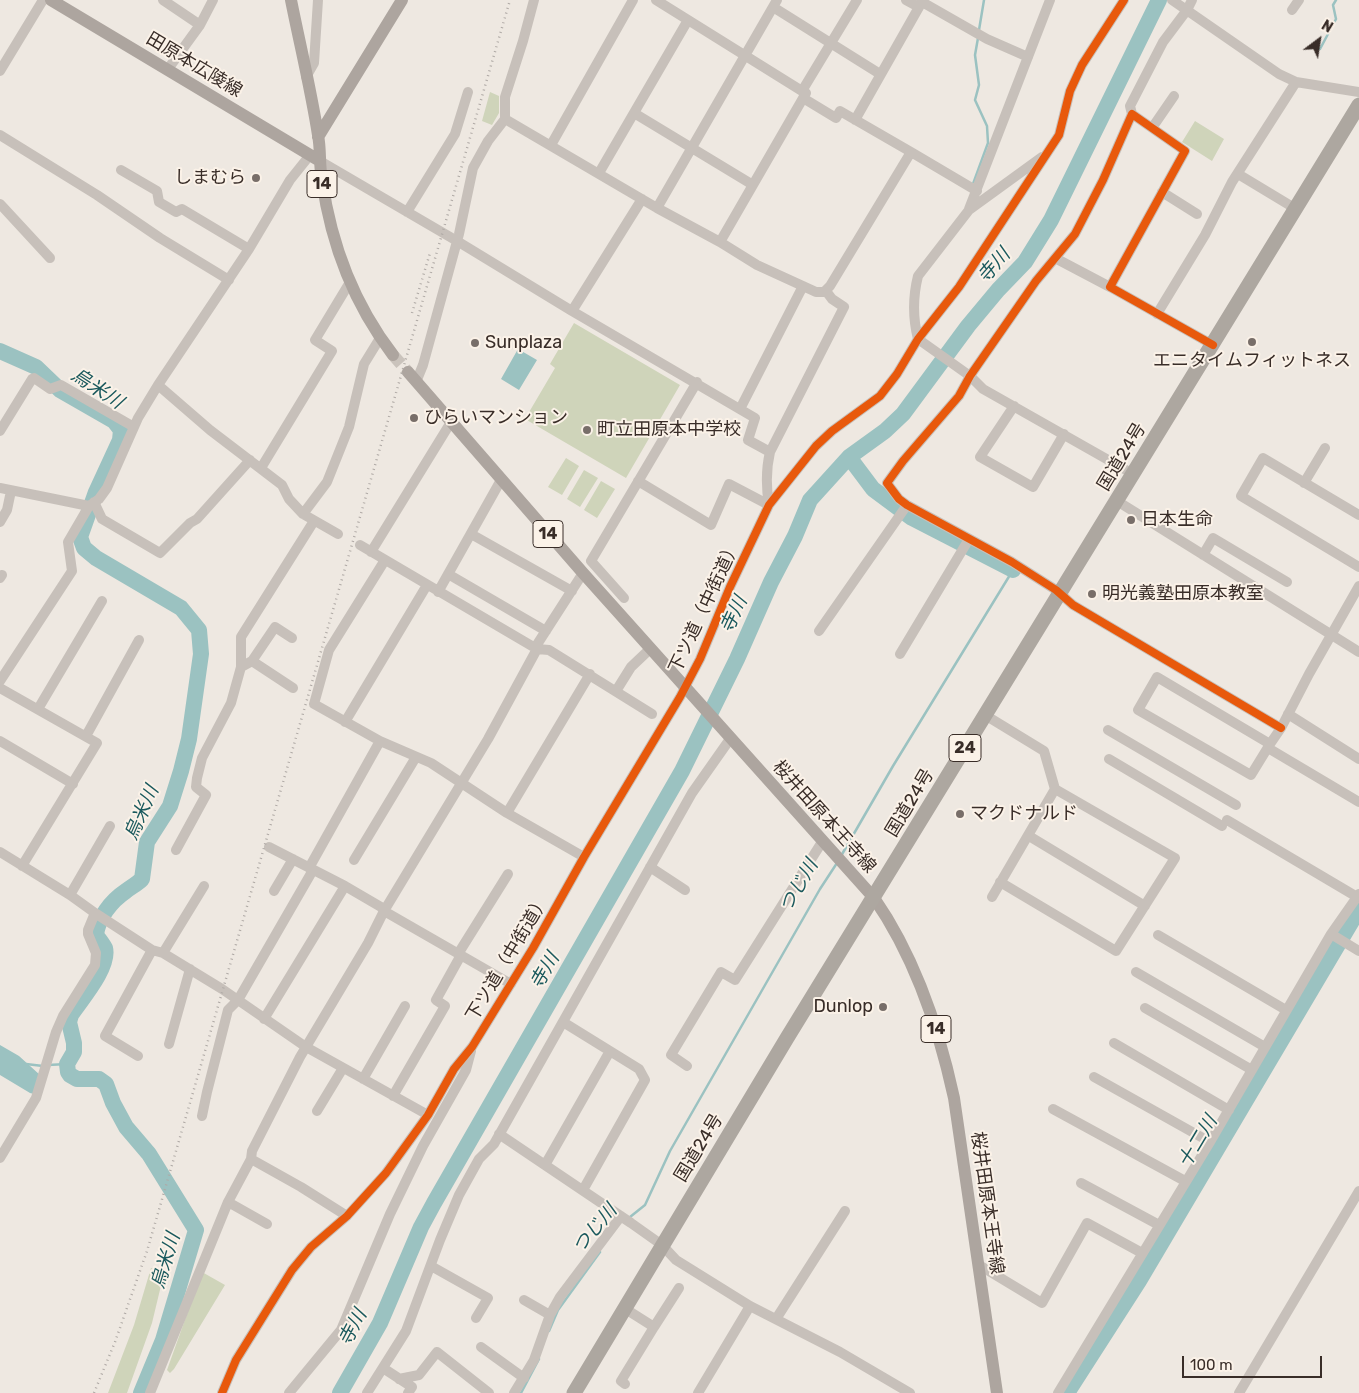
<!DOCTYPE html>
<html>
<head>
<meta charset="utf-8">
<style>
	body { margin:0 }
	#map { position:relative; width:1359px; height:1393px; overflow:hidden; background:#eee8e1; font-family:Rubik,sans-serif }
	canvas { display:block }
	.north { position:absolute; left:1294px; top:15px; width:50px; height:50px; -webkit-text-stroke:4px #fbf2e8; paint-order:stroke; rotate:31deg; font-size:14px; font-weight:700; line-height:20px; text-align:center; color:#392d28 }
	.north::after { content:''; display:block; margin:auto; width:18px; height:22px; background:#392d28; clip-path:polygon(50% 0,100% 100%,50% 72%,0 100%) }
	.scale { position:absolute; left:1182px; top:1356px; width:140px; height:22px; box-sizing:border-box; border:2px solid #392d28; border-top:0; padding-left:6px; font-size:15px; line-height:18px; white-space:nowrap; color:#392d28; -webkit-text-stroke:4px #fbf2e8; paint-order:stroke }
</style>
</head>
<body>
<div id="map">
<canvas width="1359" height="1393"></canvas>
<div class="north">N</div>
<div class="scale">100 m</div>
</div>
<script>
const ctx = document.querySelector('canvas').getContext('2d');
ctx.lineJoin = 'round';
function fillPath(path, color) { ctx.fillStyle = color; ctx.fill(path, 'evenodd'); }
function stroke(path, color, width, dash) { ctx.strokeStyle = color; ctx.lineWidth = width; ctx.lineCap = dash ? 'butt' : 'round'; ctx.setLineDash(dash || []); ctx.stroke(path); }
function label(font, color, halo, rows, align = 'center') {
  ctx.font = font + ' Rubik,"Noto Sans JP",sans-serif'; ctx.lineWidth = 4; ctx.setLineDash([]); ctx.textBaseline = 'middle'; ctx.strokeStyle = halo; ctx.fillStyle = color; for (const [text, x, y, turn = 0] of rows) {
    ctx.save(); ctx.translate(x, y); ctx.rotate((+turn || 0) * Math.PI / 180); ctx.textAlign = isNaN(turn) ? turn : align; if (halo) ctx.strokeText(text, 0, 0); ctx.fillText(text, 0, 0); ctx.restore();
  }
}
fillPath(new Path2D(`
	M 490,92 L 499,96 L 499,113 L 492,125 L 482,121 Z
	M 1195,121 L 1224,139 L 1212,161 L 1182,142 Z
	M 574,323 L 680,385 L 626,478 L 525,419 L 555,368 L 550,364 Z
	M 566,458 L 579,466 L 562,495 L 548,487 Z
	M 584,470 L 598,478 L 580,507 L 567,499 Z
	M 601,481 L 615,489 L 597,518 L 584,510 Z
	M 151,1268 L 164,1273 L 152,1323 L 127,1393 L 108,1393 L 134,1325 Z
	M 202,1272 L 225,1285 L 174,1369 L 170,1373 L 167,1370 Z`), '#cfd4ba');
fillPath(new Path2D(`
	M 518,349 L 537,360 L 519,390 L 501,379 Z
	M 0,1045 L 19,1056 L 40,1075 L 34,1094 L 30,1093 L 0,1075 Z`), '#9bc2c1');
stroke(new Path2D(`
	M 979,30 L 984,0
	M 1320,49 L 1336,19 L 1333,5 L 1336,0
	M 973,184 L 988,143 L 987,126 L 975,100 L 979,85 L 975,55 L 978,38
	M 841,856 L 893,766 L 1013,570
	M 26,1064 L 43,1066
	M 48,1065 L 67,1064
	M 630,1217 L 645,1205 L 670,1151 L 820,889 L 837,863
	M 549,1331 L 558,1310 L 600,1252
	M 521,1393 L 539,1359`), '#9bc2c1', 2.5);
stroke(new Path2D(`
	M 0,351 L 36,367 L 60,390 L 114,421 L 121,430 L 120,440 L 96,492 L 80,537 L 84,548 L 96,558 L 181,608 L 199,630 L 201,654 L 189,739 L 181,771 L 170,806 L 147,842 L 142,879 C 137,884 131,887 126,891 C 111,901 98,918 96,935 C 99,939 103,944 105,948 C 110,967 81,1000 71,1015 L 69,1022 L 74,1043 L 74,1052 L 67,1064 L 68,1072 L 70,1075 L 77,1079 L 99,1079 L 106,1084 L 113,1103 L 126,1127 L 149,1154 L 196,1230 L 163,1340 L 141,1393
	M 849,457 L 873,489 L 912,518 L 1013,570
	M 340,1393 L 380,1323 L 421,1227 L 434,1203 L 682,771 L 737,659 L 771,582 L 795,536 L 810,500 L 849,457 L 885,431 L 903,414 L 968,326 L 998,290 L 1025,262 L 1051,220 L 1159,0
	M 1067,1393 L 1139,1281 L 1359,909`), '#9bc2c1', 16);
stroke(new Path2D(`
	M 393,355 L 408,372`), '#cac3bc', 12, [12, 6]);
stroke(new Path2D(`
	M 163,0 L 200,25
	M 656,0 L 802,91
	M 906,0 L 919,7
	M 1172,0 L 1279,74 L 1296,82 L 1359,92
	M 922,2 L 987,39 L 1028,57
	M 773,7 L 880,74
	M 1292,10 L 1299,0
	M 168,69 L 200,25 L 213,0
	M 0,71 L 43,0
	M 306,77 L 314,63 L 318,0
	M 634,113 L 753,185
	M 1132,114 L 1130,106 L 1163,42 L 1187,10 L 1192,0
	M 505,119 L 657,208 L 720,242 L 757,265 L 816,292 L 824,292 L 830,286 L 911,152 L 840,111 L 836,118 L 803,98
	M 855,120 L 923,0
	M 1152,128 L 1174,96
	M 0,135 L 97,195 L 160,238 L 229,280
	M 551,145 L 633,0
	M 911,152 L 977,191
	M 1042,157 L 969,210 L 918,276 C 913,296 913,319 918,339 L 970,376 L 983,389 L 1133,474
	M 320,161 L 457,241 L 572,311 L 642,199
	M 121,170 L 157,191 L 159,202 L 176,212 L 182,209 L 249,249
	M 599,173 L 688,20
	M 1238,174 L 1296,209
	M 1162,192 L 1197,214
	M 0,204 L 50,258
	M 657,208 L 777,0
	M 969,209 L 1050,0
	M 407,212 L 455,134 L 468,92
	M 720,242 L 806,93 L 802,91 L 857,0
	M 1055,258 L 1110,287
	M 572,311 L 755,418 L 748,440 L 770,452
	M 1157,314 L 1205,235 L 1232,182 L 1296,82
	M 1213,345 L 1110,287 L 1185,151 L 1132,114 L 1103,180 L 1075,234 L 1036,281 L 970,376 L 959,396 L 903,461 L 887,483 L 899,499 L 907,505 L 1012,562 L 1056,590 L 1073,605 L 1281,728
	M 416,382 L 423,365 L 459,234 L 473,168 L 488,141 L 505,119 L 505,97 L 523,41 L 534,0
	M 158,385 L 210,430 L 282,485 L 289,499 L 303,514 L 338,534
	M 1014,406 L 980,457 L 1033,487 L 1064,434
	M 740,409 L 803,286
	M 0,431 L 32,379 L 34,378 L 50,389 L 61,385 L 134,427
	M 261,468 L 332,351 L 315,340 L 350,282
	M 638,481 L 711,525 L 729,484 L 769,505
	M 1304,483 L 1325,448
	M 0,488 L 89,506
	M 1117,501 L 1359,652
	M 94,502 L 102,519 L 160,553 L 190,523 L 197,519 L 250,460
	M 769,505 C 766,487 766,469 770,452 L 844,307 L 832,299 L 826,291
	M 303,514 L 327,482 L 349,427 L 364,364 L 380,338
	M 1359,515 L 1263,458 L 1241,496 L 1359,567
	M 0,522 L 7,510 L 11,491
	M 471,534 L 572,591
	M 360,545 L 537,649 L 549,650 L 652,714
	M 371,552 L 451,422
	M 1203,555 L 1213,538 L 1287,582
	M 385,560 L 329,650 L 314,704 L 380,741 L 431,763 L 507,813 L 584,857
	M 448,574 L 546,631
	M 0,578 L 2,575
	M 438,592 L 501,480
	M 624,598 L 591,561 L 697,382
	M 819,631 L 907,505
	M 900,654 L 969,539
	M 252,661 L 293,688
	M 241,667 L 252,661 L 275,627 L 292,638
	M 1157,677 L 1270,744 L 1251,775 L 1138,710 Z
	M 0,681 L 72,571 L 68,542 L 89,506 L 99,499 L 107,488 L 138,418 L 158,385 L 249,249 L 290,180 L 310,155
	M 0,688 L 97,743 L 22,866
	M 616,691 L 631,667 L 650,649
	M 38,709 L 102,601
	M 1288,714 L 1359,759
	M 985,715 L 1044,751 L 1055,789 L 992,897
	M 345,722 L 427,585
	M 1108,730 L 1236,805
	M 86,736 L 139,640
	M 0,741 L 73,784
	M 1270,744 L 1281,728 L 1309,674 L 1359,586
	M 1268,748 L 1359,802
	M 1109,759 L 1222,826
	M 507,813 L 590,674
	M 1227,820 L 1357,897
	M 1029,836 L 1145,906
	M 269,847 L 345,886 L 381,907 L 384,911 L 511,984
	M 176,850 L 206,795 L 196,787 L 197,778 L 202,758 L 231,703 L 241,667 L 241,637 L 314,521
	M 0,852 L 70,895 L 95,913 L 152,950 L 163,953 L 222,989 L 306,1047 L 428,1115
	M 354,860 L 416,757
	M 650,867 L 685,890
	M 309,868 L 380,741
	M 1000,882 L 1116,951 L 1175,858 L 1055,789
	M 274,891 L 293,859
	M 70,895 L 110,826
	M 1331,934 L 1359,951
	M 1158,935 L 1286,1010
	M 163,953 L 204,886
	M 458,954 L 508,874
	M 1136,972 L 1265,1047
	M 1145,1008 L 1252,1070
	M 264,1019 L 345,886
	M 563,1022 L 639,1069 L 645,1080 L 583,1190
	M 1114,1043 L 1229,1110
	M 169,1044 L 190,969
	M 138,1056 L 105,1036 L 152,950
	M 687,1066 L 671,1055 L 721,972 L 735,980 L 822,842
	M 1094,1077 L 1210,1142
	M 363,1079 L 405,1006
	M 393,1096 L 445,1006 L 436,1000 L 461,955
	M 1053,1109 L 1185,1181
	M 317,1111 L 343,1068
	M 202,1116 L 207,1092 L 228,1010 L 238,1000 L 313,870
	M 499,1134 L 631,1223 L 662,1245 L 676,1260 L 750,1306 L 840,1352 L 910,1393
	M 0,1158 L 36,1098 L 56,1032 L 63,1016 L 95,965 L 96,953 L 88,934 L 88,930 L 95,913
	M 251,1159 L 301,1187 L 347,1216
	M 545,1165 L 610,1051
	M 1081,1183 L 1159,1225
	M 228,1202 L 267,1224
	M 979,1265 L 1042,1303 L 1087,1223 L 1142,1253
	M 431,1266 L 488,1298 L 476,1318
	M 524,1300 L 550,1315
	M 624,1308 L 654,1327 L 621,1381 L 625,1384
	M 776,1319 L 845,1211
	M 654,1327 L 679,1288
	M 481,1347 L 524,1378
	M 383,1368 L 412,1387 L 408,1393
	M 399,1379 L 419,1375 L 437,1352 L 489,1393
	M 150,1393 L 228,1202 L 251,1159 L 252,1151 L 300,1057 L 368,943 L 384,911 L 488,739 L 537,649 L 538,643 L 583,573
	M 222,1393 L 236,1360 L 292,1270 L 311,1247 L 347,1216 L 386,1173 L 428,1115 L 454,1069 L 472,1047 L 533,948 L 584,857 L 680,697 L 700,659 L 730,587 L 769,505 L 816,446 L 832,431 L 880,396 L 897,374 L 918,339 L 959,287 L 1059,135 L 1070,91 L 1082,65 L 1124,0
	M 289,1393 L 341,1330 L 390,1214 L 423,1146 L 466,1070 L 471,1051
	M 367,1393 L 406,1331 L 440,1240 L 459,1195 L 479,1159 L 494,1144 L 692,793 L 730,739
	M 514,1393 L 534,1360 L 550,1315 L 560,1297 L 621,1216
	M 698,1393 L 750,1306
	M 1058,1393 L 1210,1142 L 1331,934 L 1359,894
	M 1239,1393 L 1359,1191`), '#c7c0ba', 10);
stroke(new Path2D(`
	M 51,0 L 320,161
	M 291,0 C 300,45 311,90 318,135 C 321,150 319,165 322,180 C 331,244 354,304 393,355
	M 318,137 L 402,0
	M 408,372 L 583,573 L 874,898 C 915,957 939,1029 954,1098 L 997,1393`), '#ada59f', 12);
stroke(new Path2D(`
	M 574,1393 L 787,1038 L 1359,105`), '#ada7a0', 15);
stroke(new Path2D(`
	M 412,313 L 430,253
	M 94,1393 L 115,1342 L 147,1251 L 510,0`), '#afa9a5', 2.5, [1, 4]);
stroke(new Path2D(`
	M 1213,345 L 1110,287 L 1185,151 L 1132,114 L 1103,180 L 1075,234 L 1036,281 L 970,376 L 959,396 L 903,461 L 887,483 L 899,499 L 907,505 L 1012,562 L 1056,590 L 1073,605 L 1281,728
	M 222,1393 L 236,1360 L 292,1270 L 311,1247 L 347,1216 L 386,1173 L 428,1115 L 454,1069 L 472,1047 L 533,948 L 584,857 L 680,697 L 700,659 L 730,587 L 769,505 L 816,446 L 832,431 L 880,396 L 897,374 L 918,339 L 959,287 L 1059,135 L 1070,91 L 1082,65 L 1124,0`), '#e8590c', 8);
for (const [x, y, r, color] of [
	[256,178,5,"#786e69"],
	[1252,342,5,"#786e69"],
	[475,343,5,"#786e69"],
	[414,418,5,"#786e69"],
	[587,430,5,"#786e69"],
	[1131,520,5,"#786e69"],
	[1092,594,5,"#786e69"],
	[960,814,5,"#786e69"],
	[883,1007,5,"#786e69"]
]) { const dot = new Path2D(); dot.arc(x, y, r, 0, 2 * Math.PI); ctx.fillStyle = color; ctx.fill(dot); stroke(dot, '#fbf2e8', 2); }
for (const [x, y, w] of [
	[322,184,30],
	[548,534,30],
	[965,748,32],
	[936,1029,30]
]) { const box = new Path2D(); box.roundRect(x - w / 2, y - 13.5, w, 27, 4); ctx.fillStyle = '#fbf2e8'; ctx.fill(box); stroke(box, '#392d28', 1); }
label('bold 16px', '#392d28', null, [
	["14",322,184],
	["14",548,534],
	["24",965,748],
	["14",936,1029]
]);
label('18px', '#392d28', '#fbf2e8', [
	["田原本広陵線",194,65,31],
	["国道24号",1122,457,-59],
	["下ツ道（中街道）",705,607,-65],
	["国道24号",910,803,-59],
	["桜井田原本王寺線",824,817,48],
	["下ツ道（中街道）",508,958,-59],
	["国道24号",699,1148,-59],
	["桜井田原本王寺線",987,1203,82]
]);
label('18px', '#392d28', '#fbf2e8', [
	["しまむら",246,178,"right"],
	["Sunplaza",485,343],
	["エニタイムフィットネス",1252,361,"center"],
	["ひらいマンション",424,418],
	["町立田原本中学校",597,430],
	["日本生命",1141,520],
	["明光義塾田原本教室",1102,594],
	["マクドナルド",970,814],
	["Dunlop",873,1007,"right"]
], 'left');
label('italic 19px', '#1a595d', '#fbf2e8', [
	["寺川",994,266,-49],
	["烏米川",97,389,33],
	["寺川",734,615,-65],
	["烏米川",142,813,-66],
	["つじ川",799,886,-60],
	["寺川",545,971,-60],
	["十二川",1198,1142,-59],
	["つじ川",595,1229,-50],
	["烏米川",166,1261,-73],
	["寺川",353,1328,-62]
]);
</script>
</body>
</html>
